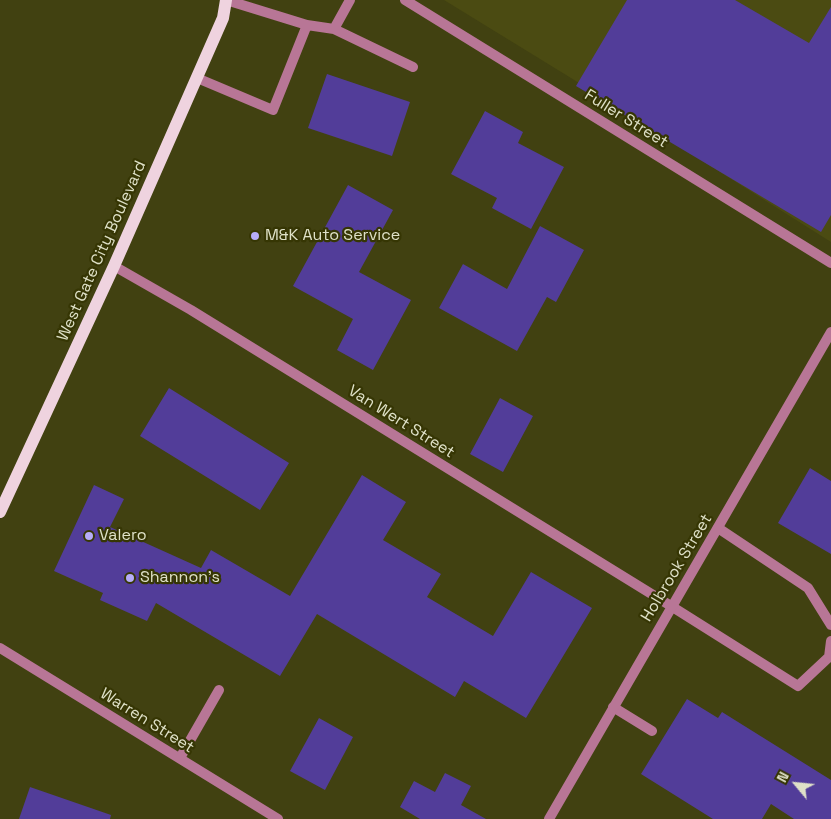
<!DOCTYPE html>
<html>
<head>
<meta charset="utf-8">
<style>
	body { margin:0 }
	#map { position:relative; width:831px; height:819px; overflow:hidden; background:#414111; font-family:"Space Grotesk",sans-serif }
	canvas { display:block }
	.north { position:absolute; left:771px; top:759px; width:50px; height:50px; -webkit-text-stroke:4px #363604; paint-order:stroke; rotate:298deg; font-size:14px; font-weight:700; line-height:20px; text-align:center; color:#dfe1c8 }
	.north::after { content:''; display:block; margin:auto; width:18px; height:22px; background:#dfe1c8; clip-path:polygon(50% 0,100% 100%,50% 72%,0 100%) }
</style>
</head>
<body>
<div id="map">
<canvas width="831" height="819"></canvas>
<div class="north">N</div>
</div>
<script>
const ctx = document.querySelector('canvas').getContext('2d');
ctx.lineJoin = 'round';
function fillPath(path, color) { ctx.fillStyle = color; ctx.fill(path, 'evenodd'); }
function stroke(path, color, width, dash) { ctx.strokeStyle = color; ctx.lineWidth = width; ctx.lineCap = dash ? 'butt' : 'round'; ctx.setLineDash(dash || []); ctx.stroke(path); }
function label(font, color, halo, rows, align = 'center') {
  ctx.font = font + ' "Space Grotesk",sans-serif'; ctx.lineWidth = 4.5; ctx.setLineDash([]); ctx.textBaseline = 'middle'; ctx.strokeStyle = halo; ctx.fillStyle = color; for (const [text, x, y, turn = 0] of rows) {
    ctx.save(); ctx.translate(x, y); ctx.rotate((+turn || 0) * Math.PI / 180); ctx.textAlign = isNaN(turn) ? turn : align; if (halo) ctx.strokeText(text, 0, 0); ctx.fillText(text, 0, 0); ctx.restore();
  }
}
fillPath(new Path2D(`
	M 444,0 L 831,0 L 831,242 L 571,78 Z`), '#4b4b12');
fillPath(new Path2D(`
	M 627,0 L 735,0 L 809,43 L 831,7 L 831,215 L 821,232 L 576,86 Z
	M 327,74 L 410,102 L 392,156 L 308,128 Z
	M 485,111 L 523,132 L 518,143 L 564,167 L 531,229 L 492,208 L 497,198 L 451,174 Z
	M 348,185 L 393,210 L 359,272 L 411,300 L 373,370 L 337,350 L 353,319 L 293,286 Z
	M 540,226 L 584,250 L 556,302 L 547,297 L 517,351 L 439,308 L 463,264 L 507,289 Z
	M 169,388 L 289,463 L 260,510 L 140,436 Z
	M 500,398 L 533,416 L 503,472 L 470,454 Z
	M 810,468 L 831,481 L 831,554 L 778,523 Z
	M 362,475 L 406,502 L 383,540 L 441,574 L 427,597 L 493,636 L 531,572 L 592,608 L 526,718 L 464,681 L 455,697 L 317,614 L 280,676 L 156,603 L 147,621 L 100,600 L 103,593 L 54,571 L 94,485 L 124,499 L 110,527 L 201,568 L 211,550 L 290,596 Z
	M 687,699 L 718,718 L 722,712 L 831,780 L 831,819 L 794,819 L 771,804 L 762,819 L 713,819 L 641,774 Z
	M 319,718 L 353,737 L 325,790 L 290,771 Z
	M 445,773 L 471,786 L 461,805 L 486,819 L 420,819 L 400,807 L 414,781 L 435,792 Z
	M 30,787 L 111,815 L 110,819 L 19,819 Z`), '#523d99');
stroke(new Path2D(`
	M 226,0 L 307,25
	M 334,29 L 413,67
	M 197,78 L 273,110 L 307,25 L 334,29 L 350,0
	M 718,528 L 808,588 L 831,625
	M 671,606 L 798,686 L 829,657 L 831,641
	M 613,707 L 652,731
	M 180,758 L 219,690`), '#b87696', 10);
stroke(new Path2D(`
	M 405,0 L 831,263
	M 114,266 L 191,310 L 671,606
	M 0,648 L 278,819
	M 549,819 L 831,332`), '#b87696', 10);
stroke(new Path2D(`
	M 0,512 L 114,266 L 223,18 L 226,0`), '#efd3df', 12);
for (const [x, y, r, color] of [
	[255,236,5,"#b6acf8"],
	[89,536,5,"#b6acf8"],
	[130,578,5,"#b6acf8"]
]) { const dot = new Path2D(); dot.arc(x, y, r, 0, 2 * Math.PI); ctx.fillStyle = color; ctx.fill(dot); stroke(dot, '#363604', 2); }
label('16px', '#dfe1c8', '#363604', [
	["Fuller Street",626,119,32],
	["West Gate City Boulevard",102,251,-66],
	["Van Wert Street",401,422,32],
	["Holbrook Street",677,568,-59],
	["Warren Street",147,721,32]
]);
label('16px', '#dfe1c8', '#363604', [
	["M&K Auto Service",265,236],
	["Valero",99,536],
	["Shannon's",140,578]
], 'left');
</script>
</body>
</html>
